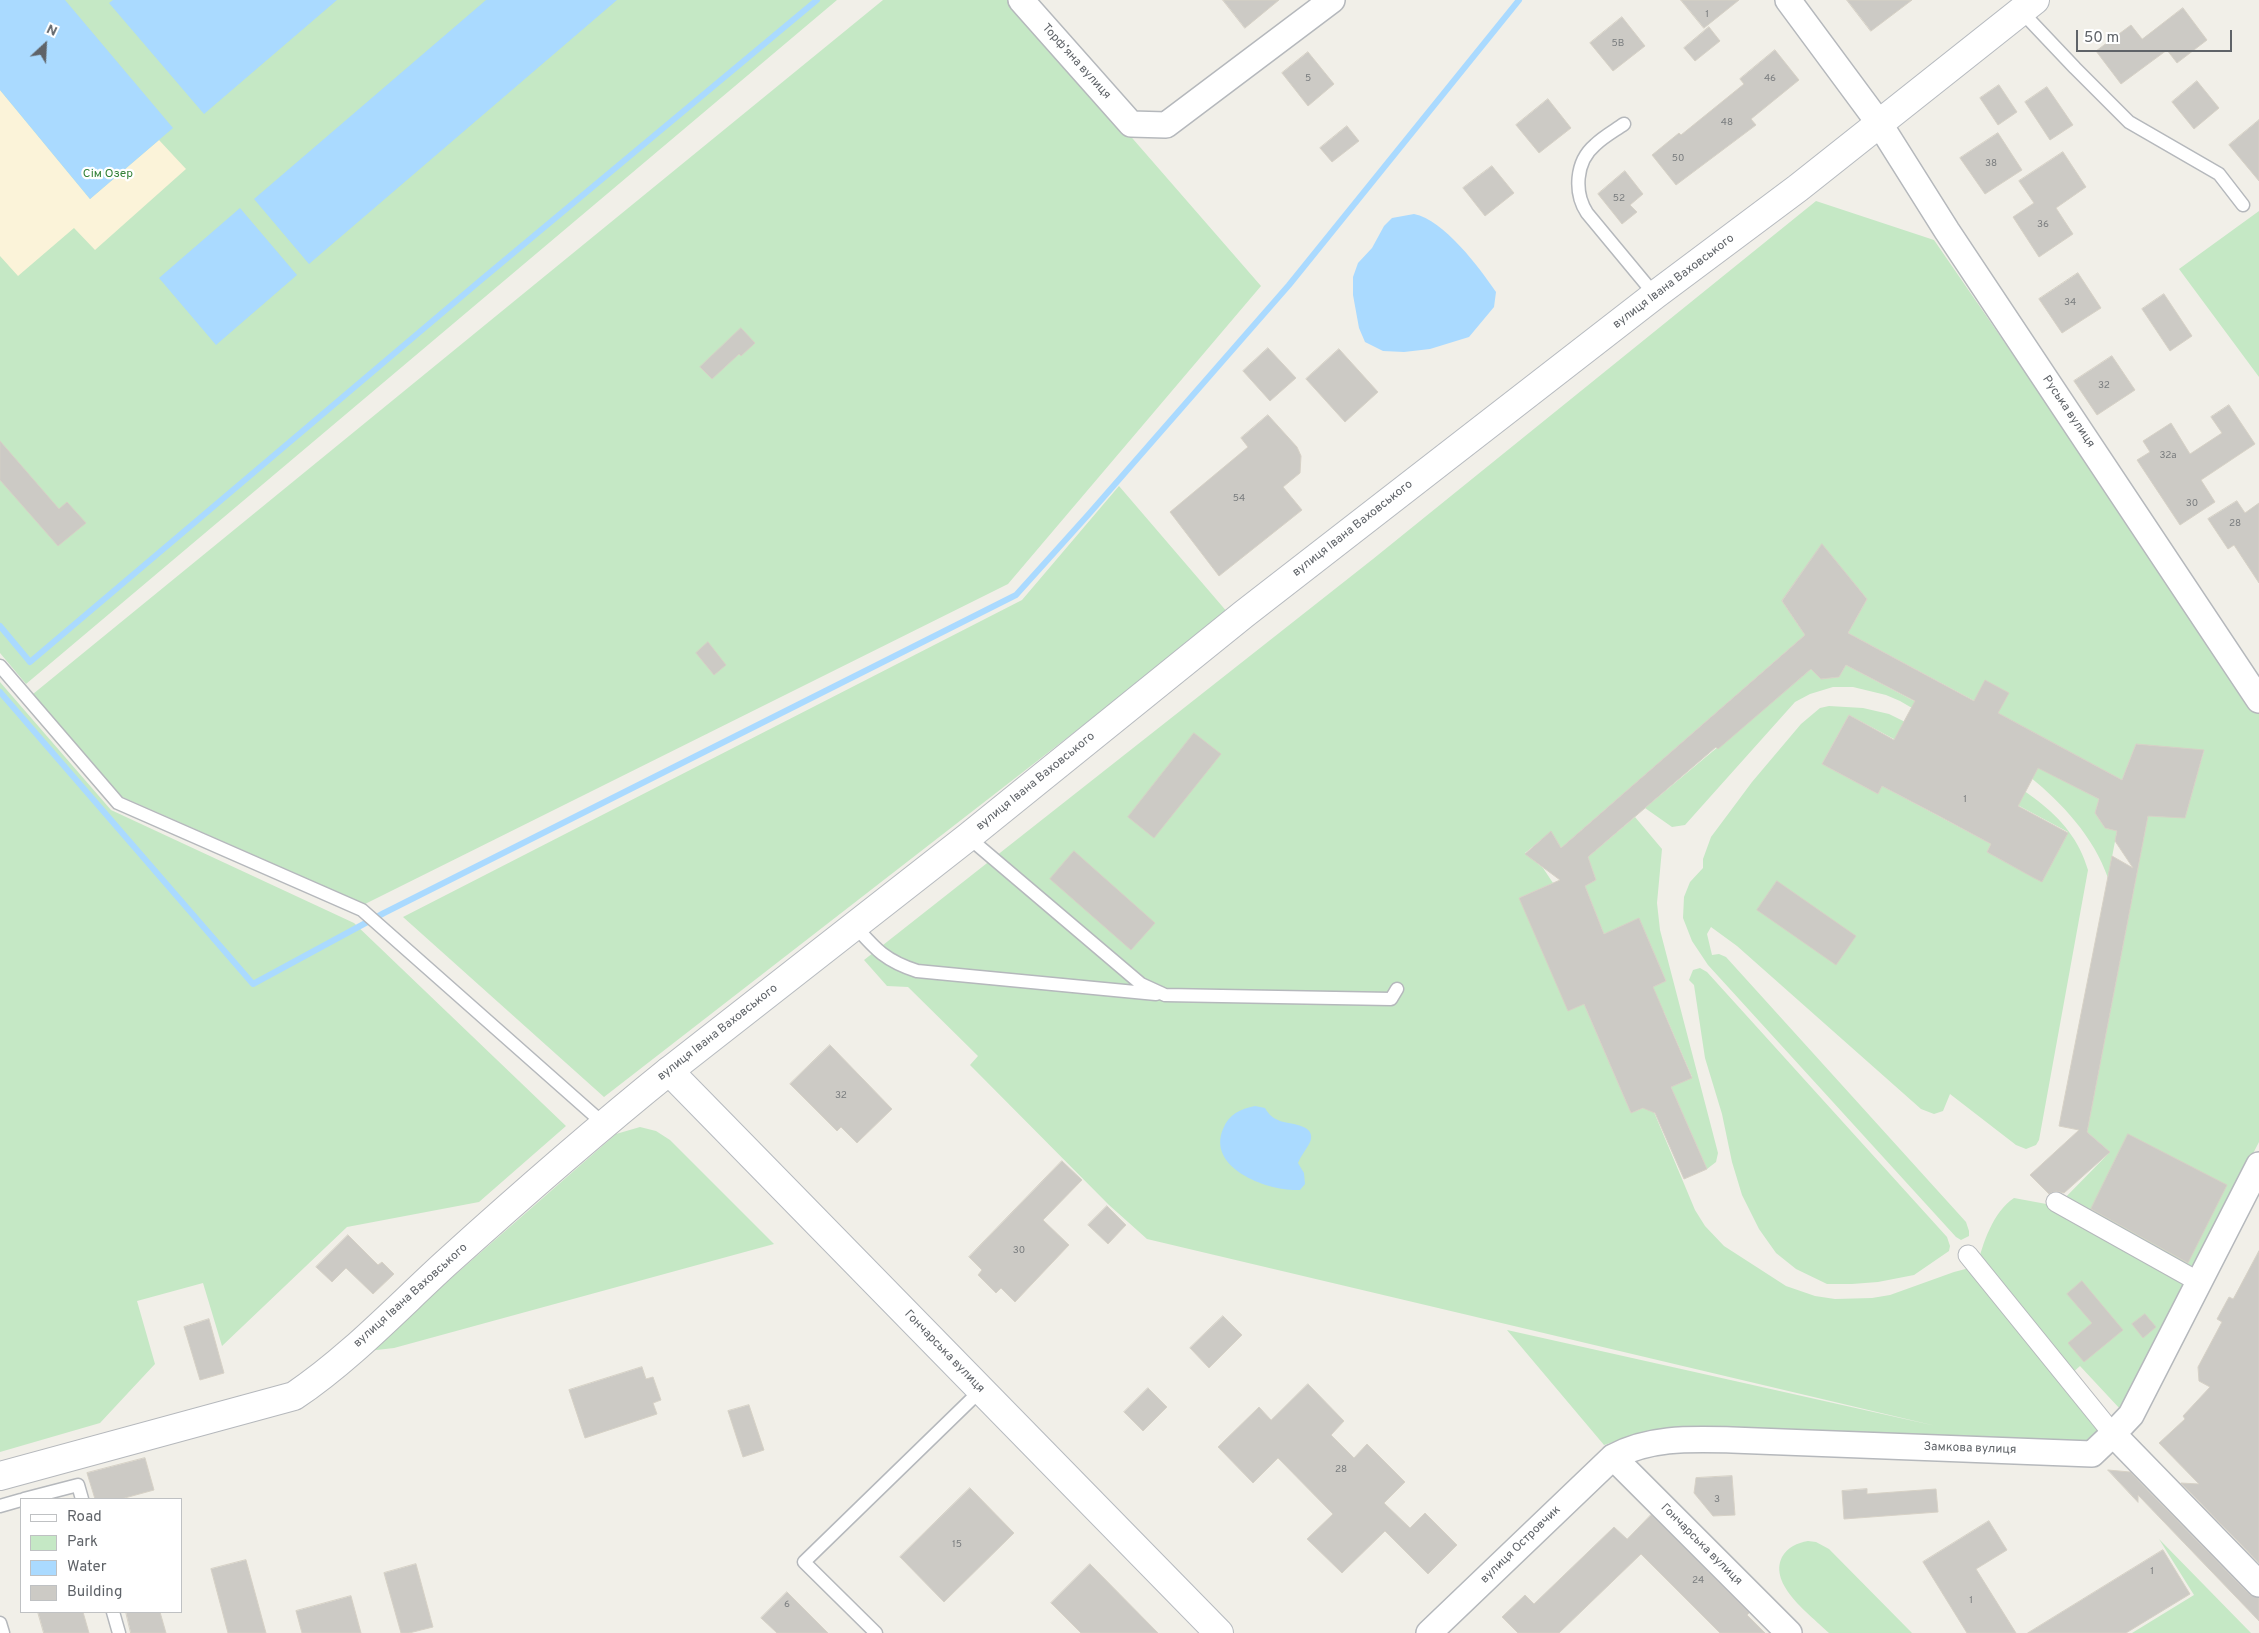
<!DOCTYPE html>
<html>
<head>
<meta charset="utf-8">
<style>
	body { margin:0 }
	#map { position:relative; width:2259px; height:1633px; overflow:hidden; background:#f1efe8; font-family:Overpass,sans-serif }
	canvas { display:block }
	.legend { position:absolute; left:20px; top:1498px; width:162px; height:115px; box-sizing:border-box; background:#fff; border:1px solid #bfc1c3; margin:0; padding:6px 9px; list-style:none; font-size:15px; color:#5f6368 }
	.legend li { display:flex; align-items:center; gap:10px; height:25px }
	.legend b { width:25px; border:1px solid #bfc1c3 }
	.north { position:absolute; left:20px; top:20px; width:50px; height:50px; -webkit-text-stroke:4px #fff; paint-order:stroke; rotate:25deg; font-size:14px; font-weight:700; line-height:20px; text-align:center; color:#5f6368 }
	.north::after { content:''; display:block; margin:auto; width:18px; height:22px; background:#5f6368; clip-path:polygon(50% 0,100% 100%,50% 72%,0 100%) }
	.scale { position:absolute; left:2076px; top:30px; width:156px; height:22px; box-sizing:border-box; border:2px solid #5f6368; border-top:0; padding-left:6px; font-size:15px; line-height:18px; white-space:nowrap; color:#5f6368; -webkit-text-stroke:4px #fff; paint-order:stroke }
</style>
</head>
<body>
<div id="map">
<canvas width="2259" height="1633"></canvas>
<ul class="legend">
<li><b style="height:6px;background:#fff"></b>Road</li>
<li><b style="height:14px;background:#c5e8c5"></b>Park</li>
<li><b style="height:14px;background:#aadaff"></b>Water</li>
<li><b style="height:14px;background:#cccac5"></b>Building</li>
</ul>
<div class="north">N</div>
<div class="scale">50 m</div>
</div>
<script>
const ctx = document.querySelector('canvas').getContext('2d');
ctx.lineJoin = 'round';
function fillPath(path, color) { ctx.fillStyle = color; ctx.fill(path, 'evenodd'); }
function stroke(path, color, width, dash) { ctx.strokeStyle = color; ctx.lineWidth = width; ctx.lineCap = dash ? 'butt' : 'round'; ctx.setLineDash(dash || []); ctx.stroke(path); }
function label(font, color, halo, rows, align = 'center') {
  ctx.font = font + ' Overpass,sans-serif'; ctx.lineWidth = 4.5; ctx.setLineDash([]); ctx.textBaseline = 'middle'; ctx.strokeStyle = halo; ctx.fillStyle = color; for (const [text, x, y, turn = 0] of rows) {
    ctx.save(); ctx.translate(x, y); ctx.rotate((+turn || 0) * Math.PI / 180); ctx.textAlign = isNaN(turn) ? turn : align; if (halo) ctx.strokeText(text, 0, 0); ctx.fillText(text, 0, 0); ctx.restore();
  }
}
fillPath(new Path2D(`
	M 0,0 L 837,0 L 26,684 L 0,653 Z
	M 883,0 L 1012,0 L 1261,286 L 1008,584 L 365,904 L 120,796 L 33,694 Z
	M 1816,201 L 1934,240 L 2259,712 L 2259,1142 L 2121,1410 L 2080,1366 L 2060,1384 L 2098,1431 L 2084,1442 L 1716,1426 L 1647,1431 L 1604,1445 L 1507,1330 L 1936,1426 L 1147,1239 L 1109,1205 L 970,1065 L 978,1056 L 908,987 L 887,986 L 864,960 L 1373,559 ZM 1822,545 L 1867,599 L 1848,633 L 2122,780 L 2136,744 L 2204,751 L 2185,817 L 2148,816 L 2087,1132 L 2110,1152 L 2057,1206 L 2014,1198 C 1993,1212 1983,1243 1977,1266 L 1954,1272 L 1890,1295 L 1872,1298 L 1835,1299 L 1815,1296 L 1786,1286 L 1724,1246 L 1705,1226 L 1695,1210 L 1651,1105 L 1631,1113 L 1584,1004 L 1519,898 L 1553,883 L 1543,868 L 1525,853 L 1551,832 L 1561,848 L 1805,635 L 1782,601 Z
	M 2259,211 L 2259,377 L 2179,269 Z
	M 1119,486 L 1228,613 L 604,1097 L 403,917 L 1022,600 Z
	M 1846,665 L 2099,799 L 2095,813 L 2105,828 L 2117,831 L 2108,878 C 2094,837 2062,803 2030,777 L 1900,701 L 1886,695 L 1853,687 L 1833,687 L 1810,694 L 1795,702 L 1685,825 L 1672,827 L 1645,808 L 1811,669 L 1821,679 L 1839,677 Z
	M 0,682 L 111,810 L 354,923 L 566,1126 L 479,1202 L 347,1227 L 222,1346 L 203,1283 L 137,1301 L 155,1364 L 100,1423 L 0,1452 Z
	M 1829,706 L 1863,708 L 1889,714 C 1915,726 1939,741 1963,754 C 2012,783 2072,811 2088,870 L 2039,1140 L 2036,1145 L 2026,1149 L 2016,1145 L 1950,1094 L 1943,1111 L 1934,1114 L 1921,1109 L 1737,946 L 1711,927 L 1707,934 L 1712,955 L 1719,954 L 1726,957 L 1966,1222 L 1969,1231 L 1969,1236 L 1961,1240 L 1956,1237 L 1708,965 L 1692,941 L 1683,918 L 1684,897 L 1690,882 L 1703,868 L 1703,859 L 1711,837 L 1752,782 L 1801,724 L 1820,708 ZM 1849,715 L 2068,832 L 2042,881 L 1987,852 L 1991,844 L 1882,786 L 1878,794 L 1822,764 Z
	M 1635,817 L 1662,849 L 1657,903 L 1660,930 L 1718,1153 L 1716,1162 L 1707,1169 L 1671,1087 L 1692,1077 L 1664,1012 L 1632,996 L 1666,981 L 1639,919 L 1604,934 L 1585,886 L 1596,880 L 1588,857 Z
	M 1700,968 L 1707,972 L 1947,1237 L 1950,1246 L 1949,1251 L 1914,1275 L 1878,1282 L 1852,1284 L 1827,1284 L 1796,1269 L 1776,1253 L 1759,1229 L 1742,1195 L 1732,1162 L 1722,1114 L 1705,1058 L 1694,985 L 1689,980 L 1693,970 Z
	M 640,1127 L 656,1131 L 670,1140 L 774,1244 L 394,1348 L 368,1351 L 616,1134 Z
	M 2159,1539 L 2251,1633 L 2132,1633 L 2194,1595 Z
	M 1808,1541 L 1816,1542 L 1829,1549 L 1912,1633 L 1829,1633 C 1811,1615 1768,1585 1782,1557 C 1788,1547 1797,1543 1808,1541 Z`), '#c5e8c5');
fillPath(new Path2D(`
	M 0,90 L 90,199 L 159,140 L 186,169 L 95,250 L 74,228 L 18,276 L 0,256 Z`), '#fbf3d9');
fillPath(new Path2D(`
	M 0,0 L 65,0 L 173,128 L 90,199 L 0,90 Z
	M 113,0 L 337,0 L 204,114 L 109,3 Z
	M 486,0 L 617,0 L 309,264 L 254,199 Z
	M 240,208 L 297,275 L 216,345 L 159,278 Z
	M 1414,214 C 1444,220 1479,267 1496,292 L 1494,307 L 1469,337 L 1430,349 L 1404,352 L 1383,351 L 1365,342 L 1359,328 L 1353,295 L 1353,277 L 1358,263 L 1372,248 L 1384,226 L 1392,218 Z
	M 1255,1106 L 1265,1108 C 1269,1115 1273,1118 1280,1121 C 1288,1124 1314,1124 1311,1139 C 1310,1145 1301,1155 1298,1163 L 1304,1173 L 1305,1184 L 1300,1190 C 1270,1192 1206,1169 1223,1129 C 1229,1114 1240,1109 1255,1106 Z`), '#aadaff');
stroke(new Path2D(`
	M 0,626 L 30,662 L 481,280 L 817,0
	M 0,692 L 253,984 L 384,913 L 1016,595 L 1088,515 L 1289,285 L 1519,0`), '#aadaff', 6);
const building = new Path2D(`
	M 1223,0 L 1279,0 L 1245,28 Z
	M 1681,0 L 1739,0 L 1704,28 Z
	M 1847,0 L 1912,0 L 1871,31 Z
	M 2183,8 L 2207,40 L 2177,63 L 2167,50 L 2121,84 L 2096,51 L 2131,25 L 2142,39 Z
	M 1622,17 L 1645,46 L 1613,71 L 1590,43 Z
	M 1709,27 L 1720,41 L 1695,61 L 1684,48 Z
	M 1775,50 L 1799,80 L 1751,119 L 1756,125 L 1676,185 L 1652,155 L 1679,133 L 1681,135 L 1744,84 L 1740,79 Z
	M 1308,52 L 1334,84 L 1308,106 L 1282,73 Z
	M 2197,81 L 2219,108 L 2194,129 L 2172,102 Z
	M 1999,85 L 2017,112 L 1998,125 L 1980,98 Z
	M 2047,87 L 2073,125 L 2050,140 L 2025,102 Z
	M 1548,99 L 1571,128 L 1539,153 L 1516,125 Z
	M 2259,120 L 2259,181 L 2229,145 Z
	M 1347,126 L 1359,141 L 1332,162 L 1320,148 Z
	M 1998,133 L 2022,170 L 1985,194 L 1960,158 Z
	M 2063,152 L 2086,187 L 2056,208 L 2073,234 L 2039,257 L 2013,217 L 2034,203 L 2019,181 Z
	M 1492,166 L 1514,193 L 1485,216 L 1463,188 Z
	M 1625,171 L 1643,194 L 1630,205 L 1637,212 L 1622,224 L 1598,194 Z
	M 2078,273 L 2101,308 L 2062,333 L 2039,299 Z
	M 2164,294 L 2192,336 L 2170,351 L 2142,309 Z
	M 741,328 L 755,343 L 741,356 L 739,354 L 712,379 L 700,367 Z
	M 1268,348 L 1296,378 L 1270,401 L 1243,371 Z
	M 1339,349 L 1378,392 L 1345,422 L 1306,379 Z
	M 2112,356 L 2135,390 L 2097,415 L 2074,381 Z
	M 2229,405 L 2255,444 L 2201,480 L 2215,502 L 2180,525 L 2137,460 L 2150,452 L 2143,441 L 2171,423 L 2190,454 L 2222,433 L 2211,417 Z
	M 1268,415 L 1297,447 L 1301,456 L 1300,473 L 1283,487 L 1302,510 L 1219,576 L 1170,512 L 1248,447 L 1241,438 Z
	M 0,441 L 59,509 L 67,502 L 86,523 L 58,546 L 0,480 Z
	M 2237,501 L 2245,513 L 2259,503 L 2259,583 L 2234,545 L 2228,549 L 2208,519 Z
	M 1822,544 L 1867,599 L 1848,633 L 1974,701 L 1985,680 L 2009,693 L 1998,713 L 2122,780 L 2136,744 L 2204,750 L 2185,818 L 2148,816 L 2087,1132 L 2110,1152 L 2064,1193 L 2056,1191 L 2049,1194 L 2030,1175 L 2079,1130 L 2059,1126 L 2112,856 L 2133,868 L 2115,841 L 2117,831 L 2105,828 L 2095,813 L 2099,799 L 2038,768 L 2018,806 L 2068,833 L 2042,882 L 2034,878 L 1987,852 L 1991,844 L 1941,817 L 1882,786 L 1878,794 L 1822,764 L 1849,715 L 1894,740 L 1915,701 L 1846,665 L 1839,677 L 1821,679 L 1811,669 L 1718,749 L 1716,747 L 1588,857 L 1596,880 L 1585,886 L 1604,934 L 1639,918 L 1666,981 L 1653,987 L 1692,1078 L 1671,1087 L 1707,1169 L 1684,1179 L 1655,1113 L 1643,1108 L 1631,1113 L 1584,1004 L 1568,1011 L 1519,898 L 1560,880 L 1525,854 L 1551,831 L 1561,848 L 1805,635 L 1782,601 Z
	M 708,642 L 726,665 L 714,675 L 696,653 Z
	M 1194,733 L 1221,754 L 1154,838 L 1128,817 Z
	M 1074,851 L 1155,923 L 1131,950 L 1050,879 Z
	M 1777,881 L 1856,936 L 1836,965 L 1757,910 Z
	M 830,1045 L 892,1109 L 857,1143 L 841,1127 L 837,1131 L 790,1084 Z
	M 2128,1134 L 2227,1185 L 2188,1263 L 2091,1209 Z
	M 1062,1161 L 1082,1180 L 1043,1220 L 1069,1245 L 1015,1302 L 1001,1288 L 996,1293 L 978,1275 L 982,1270 L 969,1257 Z
	M 1107,1206 L 1126,1225 L 1108,1244 L 1088,1225 Z
	M 348,1235 L 378,1265 L 382,1262 L 394,1274 L 373,1294 L 346,1268 L 332,1282 L 316,1267 Z
	M 2259,1251 L 2259,1563 L 2181,1483 L 2199,1484 L 2159,1443 L 2185,1419 L 2183,1416 L 2210,1387 L 2199,1381 L 2198,1367 L 2222,1322 L 2217,1319 L 2229,1297 L 2233,1299 Z
	M 2082,1281 L 2123,1330 L 2084,1362 L 2068,1343 L 2092,1323 L 2067,1294 Z
	M 2145,1314 L 2156,1327 L 2143,1338 L 2132,1324 Z
	M 1223,1316 L 1242,1335 L 1209,1368 L 1190,1348 Z
	M 209,1319 L 224,1373 L 200,1380 L 184,1327 Z
	M 642,1367 L 646,1379 L 653,1377 L 661,1400 L 653,1403 L 657,1414 L 585,1438 L 569,1390 Z
	M 1308,1384 L 1344,1421 L 1331,1435 L 1354,1458 L 1367,1444 L 1405,1482 L 1384,1503 L 1410,1528 L 1425,1513 L 1457,1545 L 1428,1574 L 1385,1531 L 1342,1573 L 1307,1539 L 1333,1514 L 1278,1458 L 1253,1483 L 1218,1447 L 1259,1407 L 1271,1420 Z
	M 1148,1388 L 1167,1407 L 1143,1431 L 1124,1412 Z
	M 749,1405 L 764,1450 L 743,1457 L 728,1411 Z
	M 145,1458 L 154,1490 L 121,1499 L 95,1499 L 87,1473 Z
	M 2108,1470 L 2130,1472 L 2249,1594 L 2259,1598 L 2259,1621 L 2138,1495 L 2138,1502 Z
	M 1732,1476 L 1735,1515 L 1713,1516 L 1694,1493 L 1696,1478 Z
	M 970,1488 L 1014,1533 L 944,1602 L 900,1557 Z
	M 1867,1489 L 1867,1494 L 1936,1489 L 1938,1512 L 1844,1519 L 1842,1491 Z
	M 1651,1515 L 1749,1613 L 1747,1615 L 1765,1633 L 1720,1633 L 1641,1554 L 1559,1633 L 1518,1633 L 1502,1617 L 1525,1595 L 1534,1604 L 1614,1527 L 1627,1539 Z
	M 1989,1521 L 2007,1550 L 1976,1569 L 2016,1633 L 1967,1633 L 1923,1562 Z
	M 2163,1550 L 2190,1594 L 2126,1633 L 2028,1633 Z
	M 246,1560 L 266,1633 L 228,1633 L 211,1569 Z
	M 416,1564 L 433,1627 L 409,1633 L 401,1633 L 384,1573 Z
	M 1090,1564 L 1158,1633 L 1081,1633 L 1051,1603 Z
	M 787,1592 L 828,1633 L 777,1633 L 761,1618 Z
	M 351,1596 L 361,1633 L 302,1633 L 296,1611 Z
	M 38,1612 L 83,1612 L 89,1633 L 44,1633 Z
	M 126,1612 L 160,1612 L 166,1633 L 131,1633 Z`);
fillPath(building, '#cccac5');
stroke(building, '#d6d1c6', 1);
const service = new Path2D(`
	M 2021,11 L 2075,68 L 2129,122 L 2219,174 L 2243,205
	M 1624,124 C 1614,131 1603,137 1595,145 C 1575,162 1574,193 1587,213 L 1655,295
	M 0,666 L 118,803 L 362,910 L 604,1124
	M 968,837 L 1141,984 L 1165,995 L 1391,999 L 1397,989
	M 855,926 C 876,950 886,961 917,971 L 1156,994
	M 24,1499 L 78,1485 L 82,1499
	M 0,1506 L 21,1500
	M 113,1612 L 119,1633
	M 0,1623 L 3,1633
	M 876,1633 L 804,1562 L 981,1390`);
const pedestrian = new Path2D(`
	M 2056,1202 L 2199,1282
	M 1968,1255 L 2113,1434`);
const minor = new Path2D(`
	M 1021,0 L 1131,124 L 1166,125 L 1332,0
	M 1788,0 L 1879,123 L 1947,231 L 2259,700
	M 2113,1434 L 2131,1415 L 2259,1165
	M 1613,1457 L 1789,1633
	M 1429,1633 L 1613,1457 C 1650,1437 1691,1439 1732,1440 L 2092,1454 L 2113,1434 L 2259,1584`);
const tertiary = new Path2D(`
	M 0,1476 L 294,1396 C 349,1359 396,1309 445,1264 C 518,1198 592,1133 669,1071`);
const secondary = new Path2D(`
	M 1219,1633 L 669,1071 L 968,837 L 1244,614 L 1655,295 L 1798,188 L 2035,0`);
stroke(service, '#b5b8bc', 15);
stroke(pedestrian, '#b5b8bc', 21);
stroke(minor, '#b5b8bc', 28);
stroke(tertiary, '#b5b8bc', 30);
stroke(secondary, '#b6babf', 30);
stroke(service, '#fff', 12);
stroke(pedestrian, '#fff', 19);
stroke(minor, '#fff', 25);
stroke(tertiary, '#fff', 28);
stroke(secondary, '#fff', 28);
label('10px', '#7a7d7f', null, [
	["1",1707,15],
	["5В",1618,44],
	["5",1308,79],
	["46",1770,79],
	["48",1727,123],
	["50",1678,159],
	["38",1991,164],
	["52",1619,199],
	["36",2043,225],
	["34",2070,303],
	["32",2104,386],
	["32а",2168,456],
	["54",1239,499],
	["30",2192,504],
	["28",2235,524],
	["1",1965,800],
	["32",841,1096],
	["30",1019,1251],
	["28",1341,1470],
	["3",1717,1500],
	["15",957,1545],
	["1",2152,1572],
	["24",1698,1581],
	["1",1971,1601],
	["6",787,1605]
]);
label('12px', '#5f6368', '#fff', [
	["Торфʼяна вулиця",1076,62,48],
	["вулиця Івана Ваховського",1674,282,-37],
	["Руська вулиця",2068,412,56],
	["вулиця Івана Ваховського",1353,529,-38],
	["вулиця Івана Ваховського",1036,782,-39],
	["вулиця Івана Ваховського",718,1033,-38],
	["вулиця Івана Ваховського",411,1296,-42],
	["Гончарська вулиця",944,1352,46],
	["Замкова вулиця",1970,1449,2],
	["вулиця Островчик",1521,1545,-44],
	["Гончарська вулиця",1701,1545,45]
]);
label('12px', '#348238', '#fff', [
	["Сім Озер",108,175]
]);
</script>
</body>
</html>
